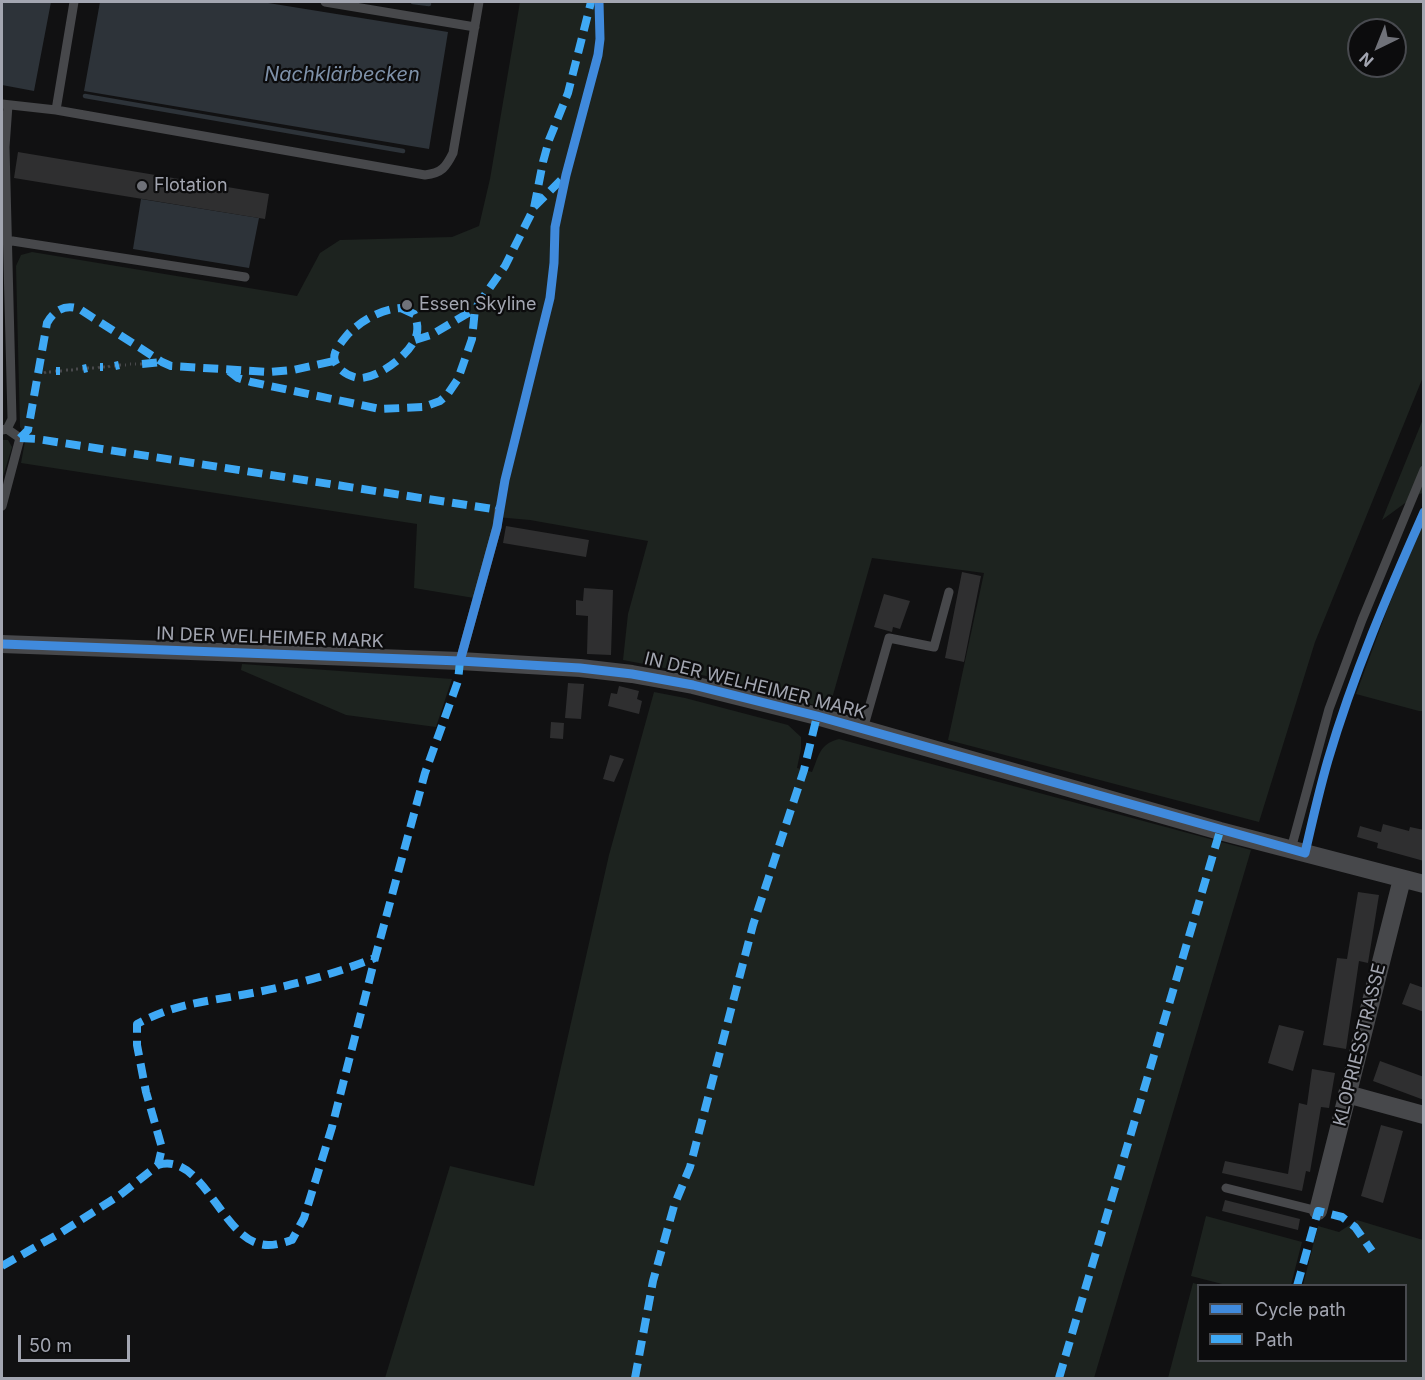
<!DOCTYPE html>
<html>
<head>
<meta charset="utf-8">
<style>
	body { margin:0 }
	#map { position:relative; width:1425px; height:1380px; overflow:hidden; background:#111112; font-family:Inter,sans-serif }
	canvas { display:block }
	.frame { position:absolute; inset:0; border:3px solid #a3a6b1; pointer-events:none }
	.legend { position:absolute; left:1197px; top:1284px; width:210px; height:78px; box-sizing:border-box; background:#0c0c0d; border:2px solid #484a4f; margin:0; padding:8px 10px; list-style:none; font-size:18px; color:#a3a6b1 }
	.legend li { display:flex; align-items:center; gap:12px; height:30px }
	.legend b { width:30px; border:2px solid #484a4f }
	.north { position:absolute; left:1347px; top:18px; width:60px; height:60px; box-sizing:border-box; background:#0c0c0d; border:2px solid #484a4f; border-radius:50%; rotate:223deg; font-size:16px; font-weight:700; line-height:24px; text-align:center; color:#a3a6b1 }
	.north::after { content:''; display:block; margin:auto; width:21px; height:27px; background:#707279; clip-path:polygon(50% 0,100% 100%,50% 72%,0 100%) }
	.scale { position:absolute; left:18px; top:1335px; width:112px; height:27px; box-sizing:border-box; border:3px solid #a3a6b1; border-top:0; padding-left:8px; font-size:18px; line-height:21px; white-space:nowrap; color:#a3a6b1; -webkit-text-stroke:4px #0c0c0d; paint-order:stroke }
</style>
</head>
<body>
<div id="map">
<canvas width="1425" height="1380"></canvas>
<div class="frame"></div>
<ul class="legend">
<li><b style="height:8px;background:#408adc"></b>Cycle path</li>
<li><b style="height:8px;background:#3fa9f5"></b>Path</li>
</ul>
<div class="north">N</div>
<div class="scale">50 m</div>
</div>
<script>
const ctx = document.querySelector('canvas').getContext('2d');
ctx.lineJoin = 'round';
function fillPath(path, color) { ctx.fillStyle = color; ctx.fill(path, 'evenodd'); }
function stroke(path, color, width, dash) { ctx.strokeStyle = color; ctx.lineWidth = width; ctx.lineCap = dash ? 'butt' : 'round'; ctx.setLineDash(dash || []); ctx.stroke(path); }
function label(font, color, halo, rows, align = 'center') {
  ctx.font = font + ' Inter,sans-serif'; ctx.lineWidth = 4.5; ctx.setLineDash([]); ctx.textBaseline = 'middle'; ctx.strokeStyle = halo; ctx.fillStyle = color; for (const [text, x, y, turn = 0] of rows) {
    ctx.save(); ctx.translate(x, y); ctx.rotate((+turn || 0) * Math.PI / 180); ctx.textAlign = isNaN(turn) ? turn : align; if (halo) ctx.strokeText(text, 0, 0); ctx.fillText(text, 0, 0); ctx.restore();
  }
}
fillPath(new Path2D(`
	M 520,2 L 1423,2 L 1423,377 L 1315,642 L 1259,822 L 948,740 L 984,573 L 872,558 L 829,709 L 722,679 L 623,660 L 628,614 L 648,541 L 530,520 L 496,517 L 474,598 L 414,588 L 417,524 L 21,463 L 26,436 L 20,427 L 16,266 L 21,255 L 32,252 L 297,296 L 320,253 L 340,240 L 452,237 L 479,226 L 490,179 ZM 1359,30 L 1395,30 L 1395,66 L 1359,66 Z
	M 1423,419 L 1423,493 L 1416,495 L 1382,520 Z
	M 2,440 L 8,440 L 12,447 L 2,480 Z
	M 1423,521 L 1424,711 L 1419,711 L 1356,694 L 1387,610 Z
	M 242,664 L 452,679 L 436,727 L 346,715 L 241,670 Z
	M 654,692 L 685,698 L 788,725 L 801,737 L 801,749 L 797,768 L 812,772 C 819,756 819,744 839,739 L 1251,850 L 1094,1378 L 385,1378 L 450,1166 L 534,1186 L 609,855 Z
	M 1206,1216 L 1302,1242 L 1291,1285 L 1226,1285 L 1191,1276 Z
	M 1357,1220 L 1423,1240 L 1423,1378 L 1168,1378 L 1193,1283 L 1201,1285 L 1198,1286 L 1198,1360 L 1406,1360 L 1406,1286 L 1303,1285 L 1318,1226 L 1339,1232 Z`), '#1d231f');
fillPath(new Path2D(`
	M 2,2 L 51,2 L 34,91 L 2,85 Z
	M 100,2 L 262,2 L 448,32 L 429,149 L 84,91 Z
	M 141,199 L 259,218 L 249,268 L 133,249 Z`), '#2d3339');
stroke(new Path2D(`
	M 413,2 L 429,4
	M 85,96 L 403,151`), '#2d3339', 4.5);
fillPath(new Path2D(`
	M 18,152 L 269,194 L 265,219 L 14,178 Z
	M 506,526 L 589,540 L 586,557 L 503,543 Z
	M 962,572 L 981,576 L 964,662 L 945,658 Z
	M 584,588 L 613,590 L 611,655 L 587,654 L 588,616 L 576,615 L 576,600 L 583,601 Z
	M 884,594 L 910,601 L 900,629 L 893,627 L 892,632 L 874,627 Z
	M 568,683 L 584,684 L 581,719 L 565,718 Z
	M 619,686 L 639,691 L 637,699 L 642,701 L 639,714 L 608,706 L 611,693 L 617,694 Z
	M 551,722 L 564,723 L 563,739 L 550,738 Z
	M 610,755 L 624,759 L 614,782 L 603,779 Z
	M 1383,824 L 1409,831 L 1410,827 L 1424,830 L 1424,861 L 1377,848 L 1378,843 L 1357,837 L 1360,826 L 1381,832 Z
	M 1358,892 L 1379,895 L 1368,963 L 1359,961 L 1346,1049 L 1323,1045 L 1337,958 L 1347,959 Z
	M 1410,983 L 1424,988 L 1424,1012 L 1402,1004 Z
	M 1279,1025 L 1304,1031 L 1293,1071 L 1268,1063 Z
	M 1380,1061 L 1424,1077 L 1424,1100 L 1373,1081 Z
	M 1312,1069 L 1335,1073 L 1329,1108 L 1321,1107 L 1310,1172 L 1306,1171 L 1302,1191 L 1222,1173 L 1225,1161 L 1288,1174 L 1299,1103 L 1307,1105 Z
	M 1381,1125 L 1403,1131 L 1383,1203 L 1361,1196 Z
	M 1225,1200 L 1300,1219 L 1298,1230 L 1222,1211 Z`), '#2f2f30');
stroke(new Path2D(`
	M 130,364 L 131,364
	M 135,364 L 136,364
	M 140,364 L 142,364
	M 119,365 L 121,365
	M 125,365 L 126,365
	M 114,366 L 115,366
	M 103,367 L 105,367
	M 108,367 L 110,366
	M 87,368 L 89,368
	M 92,368 L 94,368
	M 98,368 L 100,367
	M 76,369 L 78,369
	M 82,369 L 83,369
	M 66,370 L 68,370
	M 71,370 L 73,370
	M 55,371 L 56,371
	M 60,371 L 62,371
	M 49,372 L 51,372
	M 44,373 L 46,372`), '#49494c', 3, [3, 4.5]);
stroke(new Path2D(`
	M 74,2 L 56,110 L 425,175 C 442,173 446,167 453,153 L 479,2
	M 325,2 L 475,27
	M 2,104 L 56,110
	M 6,240 L 245,277
	M 7,429 L 12,419 L 5,147 L 8,105
	M 2,506 L 20,438 L 7,429 L 2,430
	M 460,661 L 497,527 L 499,510
	M 863,729 L 889,638 L 934,647 L 949,592
	M 1291,849 L 1329,709 L 1362,620 L 1424,470
	M 1226,1188 L 1318,1211`), '#47484b', 9);
stroke(new Path2D(`
	M 2,644 L 460,661 L 580,668 L 632,674 L 693,685 L 817,716 L 1220,831 L 1424,884
	M 1347,1094 L 1424,1115
	M 1318,1211 L 1402,879`), '#47484b', 18);
stroke(new Path2D(`
	M 534,207 L 564,177
	M 401,308 L 414,314 C 418,323 419,332 414,341 C 406,357 380,376 362,378 C 350,379 330,366 335,353 C 337,347 344,339 348,334 C 362,320 382,309 401,308 Z
	M 415,340 L 431,335 L 475,309
	M 142,364 L 162,362
	M 115,366 L 119,365
	M 100,367 L 103,367
	M 83,369 L 87,368
	M 56,371 L 60,371
	M 229,371 L 238,378 L 251,382 L 380,409 L 424,407 L 440,401 L 447,395 L 458,379 L 472,339 L 475,309 L 505,266 L 534,208 L 543,162 L 549,140 L 568,93 L 591,2
	M 20,438 L 37,439 L 499,510 L 500,506
	M 20,438 L 28,430 L 47,323 C 54,310 67,303 81,310 L 162,362 L 171,366 L 270,372 L 293,370 L 334,361
	M 158,1165 C 202,1152 221,1235 260,1244 C 271,1247 282,1243 292,1240 L 304,1218 L 332,1127 L 375,958 L 425,773 L 458,681 L 460,661
	M 2,1266 L 62,1232 L 120,1195 L 158,1165 L 162,1148 L 146,1092 L 137,1045 L 137,1024 C 176,1003 205,1002 247,994 C 291,986 334,974 375,958
	M 1297,1286 L 1318,1211 L 1342,1217 L 1355,1227 L 1372,1251
	M 635,1378 L 653,1281 L 674,1206 L 690,1167 L 753,925 L 804,770 L 817,716
	M 1059,1378 L 1220,831`), '#3fa9f5', 8, [15, 8]);
stroke(new Path2D(`
	M 2,644 L 460,661 L 580,668 L 632,674 L 693,685 L 817,716 L 1305,853 C 1312,822 1319,791 1328,760 C 1353,675 1388,593 1424,512
	M 460,661 L 497,527 L 505,480 L 550,298 L 554,263 L 555,227 L 566,175 L 598,55 L 600,39 L 599,2`), '#408adc', 9);
for (const [x, y, r, color] of [
	[142,186,6,"#707279"],
	[407,305,6,"#707279"]
]) { const dot = new Path2D(); dot.arc(x, y, r, 0, 2 * Math.PI); ctx.fillStyle = color; ctx.fill(dot); stroke(dot, '#0c0c0d', 2); }
label('18px', '#a3a6b1', '#0c0c0d', [
	["Flotation",154,186],
	["Essen Skyline",419,305]
], 'left');
label('18px', '#a3a6b1', '#0c0c0d', [
	["IN DER WELHEIMER MARK",270,638,2],
	["IN DER WELHEIMER MARK",755,686,14],
	["KLOPRIESSTRASSE",1360,1045,-76]
]);
label('italic 20px', '#7e91a9', '#0c0c0d', [
	["Nachklärbecken",342,75]
]);
</script>
</body>
</html>
